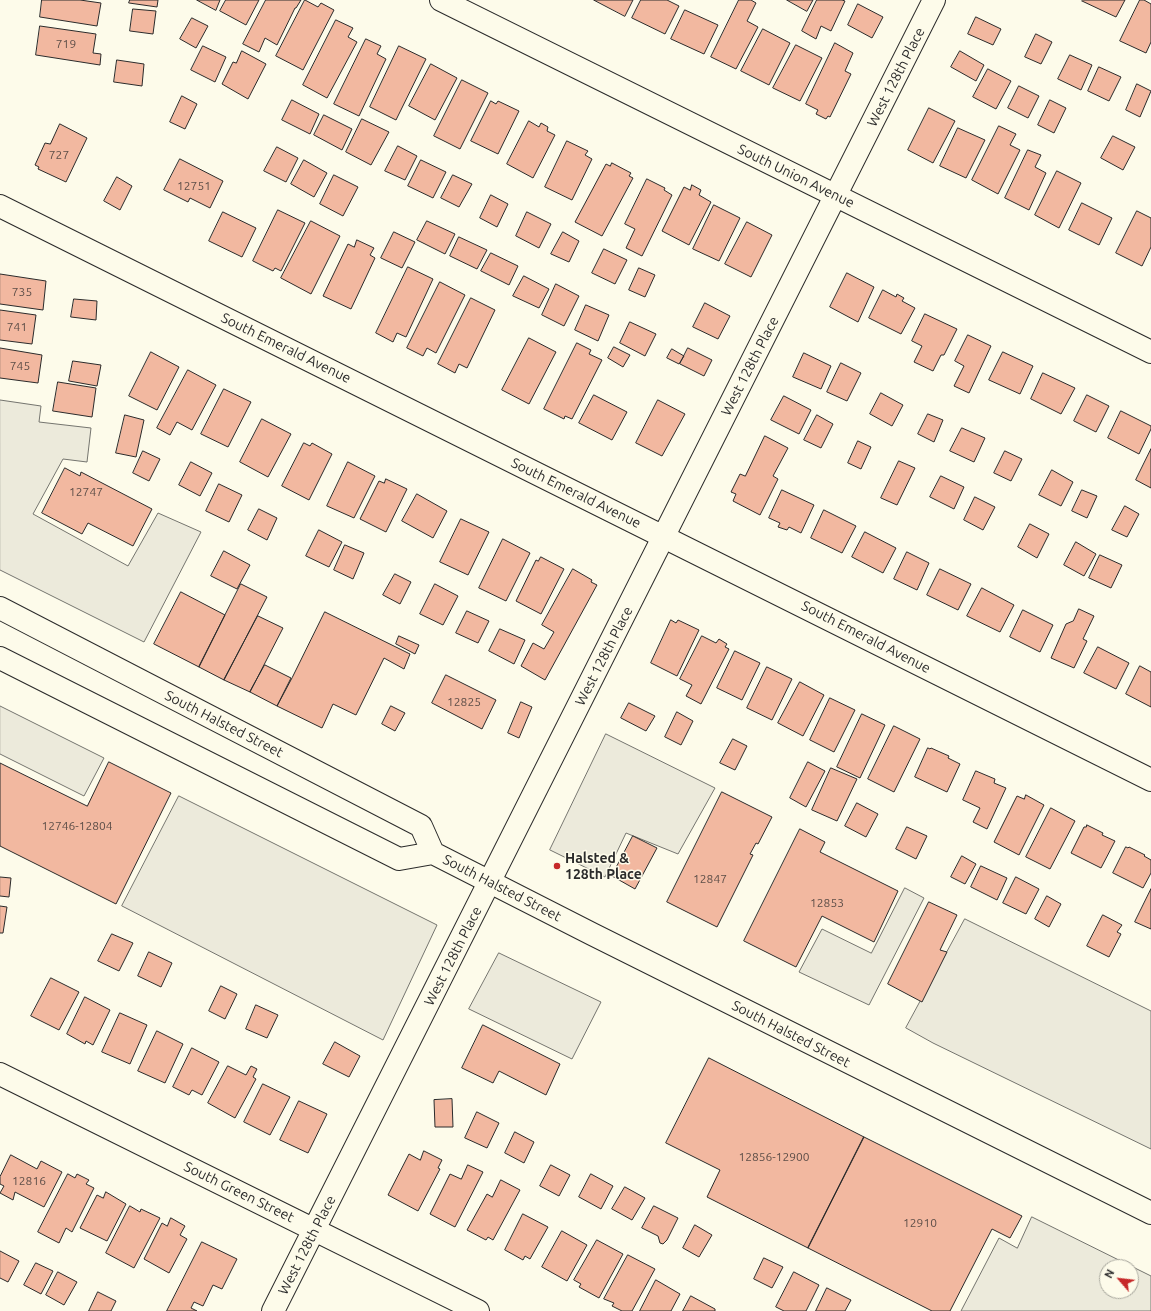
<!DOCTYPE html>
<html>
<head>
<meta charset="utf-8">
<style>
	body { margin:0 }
	#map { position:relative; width:1151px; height:1311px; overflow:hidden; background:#fdfbea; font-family:Ubuntu,sans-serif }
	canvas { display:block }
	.north { position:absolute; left:1099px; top:1259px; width:40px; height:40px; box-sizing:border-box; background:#fdfbea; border:1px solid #a9a89e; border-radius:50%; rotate:298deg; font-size:11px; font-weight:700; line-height:16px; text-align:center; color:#2b2b2b }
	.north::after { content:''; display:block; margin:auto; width:14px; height:18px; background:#c62828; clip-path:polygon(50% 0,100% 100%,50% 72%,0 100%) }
</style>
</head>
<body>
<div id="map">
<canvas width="1151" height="1311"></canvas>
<div class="north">N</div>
</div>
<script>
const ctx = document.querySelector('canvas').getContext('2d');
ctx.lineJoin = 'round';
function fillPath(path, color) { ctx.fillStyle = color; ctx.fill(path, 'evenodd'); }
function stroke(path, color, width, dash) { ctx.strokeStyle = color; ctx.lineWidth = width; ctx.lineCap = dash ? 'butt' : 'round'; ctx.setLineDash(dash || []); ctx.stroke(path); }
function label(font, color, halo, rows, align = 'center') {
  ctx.font = font + ' Ubuntu,sans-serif'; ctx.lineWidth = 3; ctx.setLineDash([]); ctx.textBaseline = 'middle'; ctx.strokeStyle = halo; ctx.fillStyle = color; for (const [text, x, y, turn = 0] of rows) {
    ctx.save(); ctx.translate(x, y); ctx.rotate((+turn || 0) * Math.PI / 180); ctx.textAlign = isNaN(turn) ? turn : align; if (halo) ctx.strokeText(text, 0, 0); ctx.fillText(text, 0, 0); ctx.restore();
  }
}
const parking = new Path2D(`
	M 0,400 L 41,406 L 39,422 L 91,428 L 87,462 L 63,459 L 33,514 L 128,566 L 158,513 L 201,532 L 144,642 L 0,570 Z
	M 0,706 L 104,758 L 84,796 L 0,754 Z
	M 606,734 L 715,788 L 678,854 L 626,833 L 605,877 L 550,850 Z
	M 179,796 L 437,925 L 383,1040 L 122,906 Z
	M 905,888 L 924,898 L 869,1005 L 799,972 L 822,929 L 871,953 Z
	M 965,919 L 1151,1011 L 1151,1149 L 933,1043 L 906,1028 Z
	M 499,953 L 601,1002 L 572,1059 L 469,1009 Z
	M 1032,1217 L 1151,1276 L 1151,1311 L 961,1311 L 999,1238 L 1017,1248 ZM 1107,1267 L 1131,1267 L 1131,1291 L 1107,1291 Z`);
fillPath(parking, '#eceadb');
stroke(parking, '#74746e', 1);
const building = new Path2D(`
	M 42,0 L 80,0 L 101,3 L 97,26 L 40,17 Z
	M 130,0 L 158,0 L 157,7 L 129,3 Z
	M 197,0 L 220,0 L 216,10 Z
	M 226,0 L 259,0 L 246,25 L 220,11 Z
	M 266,0 L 301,0 L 296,8 L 295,8 L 277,45 L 265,38 L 259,52 L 243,44 Z
	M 305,0 L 318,7 L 321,3 L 334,10 L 303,70 L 276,56 Z
	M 594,0 L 633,0 L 625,16 Z
	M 641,0 L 667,0 L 679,6 L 665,34 L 632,18 Z
	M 739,0 L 751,0 L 756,3 L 747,21 L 758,27 L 736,69 L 711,57 Z
	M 787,0 L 813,0 L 807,11 Z
	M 817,0 L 842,0 L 845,1 L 831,31 L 821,26 L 816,39 L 802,31 Z
	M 1083,0 L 1125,0 L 1116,17 L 1082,1 Z
	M 1140,0 L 1144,0 L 1151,4 L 1151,42 L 1146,53 L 1120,41 Z
	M 858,4 L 883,17 L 872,38 L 848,25 Z
	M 133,9 L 156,11 L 153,34 L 130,31 Z
	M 685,10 L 718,25 L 704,54 L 671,39 Z
	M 976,17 L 1001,29 L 993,45 L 968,34 Z
	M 192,18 L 208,26 L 196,48 L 180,39 Z
	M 336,20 L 353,28 L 348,37 L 357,42 L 327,98 L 303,85 Z
	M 40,26 L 96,34 L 93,53 L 101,54 L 100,65 L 36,55 Z
	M 763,29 L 790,43 L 769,85 L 741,71 Z
	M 1036,34 L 1052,42 L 1041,64 L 1025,57 Z
	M 366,39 L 381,46 L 377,54 L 386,59 L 359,116 L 334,104 Z
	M 835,43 L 853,53 L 845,71 L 851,74 L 830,117 L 828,116 L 826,119 L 816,114 L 818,110 L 806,104 Z
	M 796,45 L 822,58 L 800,101 L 773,88 Z
	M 203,46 L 226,57 L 215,82 L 191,70 Z
	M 399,46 L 426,59 L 396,120 L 370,107 Z
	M 242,51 L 266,64 L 248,99 L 222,84 L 233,62 L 236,63 Z
	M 960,51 L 984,65 L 976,81 L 951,67 Z
	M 1070,55 L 1092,65 L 1081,90 L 1058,79 Z
	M 117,60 L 144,64 L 142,86 L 114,82 Z
	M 431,64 L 457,78 L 435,120 L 409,106 Z
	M 1099,67 L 1121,77 L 1109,101 L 1088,91 Z
	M 988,69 L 1011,81 L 996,109 L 973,97 Z
	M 462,80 L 488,93 L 460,149 L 434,136 Z
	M 1137,84 L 1151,91 L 1140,117 L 1126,110 Z
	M 1019,86 L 1039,96 L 1028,118 L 1008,108 Z
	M 182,96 L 197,104 L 185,129 L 170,122 Z
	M 292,100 L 319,114 L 310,134 L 282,120 Z
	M 1050,100 L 1066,108 L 1054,133 L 1038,125 Z
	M 491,101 L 496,104 L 498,101 L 519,111 L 498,154 L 471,141 Z
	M 929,108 L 955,121 L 933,163 L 908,150 Z
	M 324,115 L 352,129 L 342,150 L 314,135 Z
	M 362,119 L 389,132 L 371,165 L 346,152 Z
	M 529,121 L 539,127 L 541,123 L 548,127 L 547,131 L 555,135 L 533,178 L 507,164 Z
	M 60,124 L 87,138 L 66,182 L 38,169 L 39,167 L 35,165 L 45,143 L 50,144 Z
	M 999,126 L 1016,134 L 1010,145 L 1020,150 L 998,194 L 972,180 Z
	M 958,128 L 985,140 L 966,178 L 940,166 Z
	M 1113,136 L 1135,147 L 1123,170 L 1101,158 Z
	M 567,141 L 588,151 L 585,155 L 592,159 L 572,200 L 545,187 Z
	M 398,146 L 417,156 L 405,180 L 385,171 Z
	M 277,147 L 298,158 L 286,182 L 264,171 Z
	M 1028,150 L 1041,155 L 1035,167 L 1046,173 L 1029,210 L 1005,198 Z
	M 180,159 L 223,181 L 210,208 L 190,198 L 188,202 L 164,190 Z
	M 304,160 L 327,173 L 314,197 L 291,184 Z
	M 421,160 L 446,172 L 433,198 L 408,186 Z
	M 612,163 L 631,173 L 629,176 L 633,178 L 602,236 L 575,222 L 606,164 L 610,166 Z
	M 1057,171 L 1081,183 L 1059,228 L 1035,215 Z
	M 334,175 L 358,187 L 343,216 L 320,204 Z
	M 453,175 L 472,184 L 459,207 L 441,198 Z
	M 117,177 L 132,186 L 120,210 L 104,201 Z
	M 647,179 L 665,188 L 664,190 L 672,195 L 642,256 L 626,248 L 635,229 L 625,224 Z
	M 692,185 L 701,190 L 699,195 L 711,202 L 689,245 L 662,231 L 684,187 L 690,190 Z
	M 491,195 L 508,204 L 497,227 L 480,218 Z
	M 1082,203 L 1112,218 L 1099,245 L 1069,230 Z
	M 714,205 L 740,218 L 719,261 L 693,249 Z
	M 278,210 L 305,223 L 281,271 L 275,268 L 273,271 L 253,261 Z
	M 1137,211 L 1151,218 L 1151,247 L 1142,266 L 1116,253 Z
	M 223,212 L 256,228 L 242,257 L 209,241 Z
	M 527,212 L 551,224 L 539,248 L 516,236 Z
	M 311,221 L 340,236 L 311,294 L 281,278 Z
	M 427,221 L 455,234 L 445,254 L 417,240 Z
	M 747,222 L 772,235 L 751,277 L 725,264 Z
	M 394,232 L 415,242 L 402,268 L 381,258 Z
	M 563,232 L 579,241 L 569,262 L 551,254 Z
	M 459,237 L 487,250 L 477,269 L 450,256 Z
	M 357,240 L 374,248 L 370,255 L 375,258 L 351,309 L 323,296 L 348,244 L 354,247 Z
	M 604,249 L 627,260 L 615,284 L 592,273 Z
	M 491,253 L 518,266 L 509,285 L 481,271 Z
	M 408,267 L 433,279 L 406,337 L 397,333 L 393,342 L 376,333 Z
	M 639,268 L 655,275 L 645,297 L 629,290 Z
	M 847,273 L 874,287 L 858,322 L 830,307 Z
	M 0,274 L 46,281 L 43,310 L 0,304 Z
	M 524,276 L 549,289 L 539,308 L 513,296 Z
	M 440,282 L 465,295 L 436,353 L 427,348 L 423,356 L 407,348 Z
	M 556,284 L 579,296 L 564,326 L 542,315 Z
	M 883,290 L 896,297 L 897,294 L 904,298 L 902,301 L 915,308 L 901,334 L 869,318 Z
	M 471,298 L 495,310 L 467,368 L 459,364 L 455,373 L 438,364 Z
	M 74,299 L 97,301 L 96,320 L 71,317 Z
	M 705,303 L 730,316 L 718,339 L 693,327 Z
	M 586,305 L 609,315 L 598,341 L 575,330 Z
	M 0,310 L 36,315 L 32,344 L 0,340 Z
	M 925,314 L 957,329 L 944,355 L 941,355 L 933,371 L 914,362 L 922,346 L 912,341 Z
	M 630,322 L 656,334 L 645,356 L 620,343 Z
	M 968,335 L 991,346 L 969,393 L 954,386 L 964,366 L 955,361 Z
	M 529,338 L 556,352 L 529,404 L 502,390 Z
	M 577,343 L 591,350 L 589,354 L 602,360 L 572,419 L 565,416 L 564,419 L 544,409 Z
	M 614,347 L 630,355 L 623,367 L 608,358 Z
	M 0,348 L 42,355 L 38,383 L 0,378 Z
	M 688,348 L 712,360 L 704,376 L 680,364 Z
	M 672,349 L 684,356 L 679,364 L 667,358 Z
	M 151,352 L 179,367 L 157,410 L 129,396 Z
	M 1003,352 L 1033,366 L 1020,394 L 989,380 Z
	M 804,353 L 831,366 L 821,389 L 793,377 Z
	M 73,361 L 101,365 L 97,386 L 69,381 Z
	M 841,363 L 861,373 L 847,401 L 827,392 Z
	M 188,370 L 216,385 L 192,430 L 177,422 L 170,435 L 157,428 Z
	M 1043,373 L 1075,388 L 1061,414 L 1031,399 Z
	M 58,382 L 96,388 L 92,417 L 53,411 Z
	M 224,389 L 251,402 L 228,447 L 201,434 Z
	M 881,393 L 903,405 L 892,426 L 870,414 Z
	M 594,395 L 627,412 L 612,440 L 579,423 Z
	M 1087,395 L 1109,406 L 1096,432 L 1074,421 Z
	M 784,396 L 811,410 L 799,434 L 771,420 Z
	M 658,400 L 685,414 L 662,456 L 636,443 Z
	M 1121,411 L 1151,426 L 1151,429 L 1139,454 L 1108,438 Z
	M 928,414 L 943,420 L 934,442 L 918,434 Z
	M 125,415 L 144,420 L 136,457 L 116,453 Z
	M 817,415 L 833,424 L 821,448 L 804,440 Z
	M 262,419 L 291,434 L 268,477 L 240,462 Z
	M 962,428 L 985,438 L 974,462 L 950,451 Z
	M 765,436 L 788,448 L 773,476 L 778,479 L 760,515 L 733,501 L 736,494 L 731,492 L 740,474 L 745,476 Z
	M 858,441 L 871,447 L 861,469 L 848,463 Z
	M 304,443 L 310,446 L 312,443 L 332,454 L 309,500 L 282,486 Z
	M 1151,449 L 1151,488 L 1136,480 Z
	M 143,451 L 160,459 L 149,481 L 133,473 Z
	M 1005,451 L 1022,459 L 1011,481 L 994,473 Z
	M 899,461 L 915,468 L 897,505 L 881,498 Z
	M 191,462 L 212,473 L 200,496 L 179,485 Z
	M 348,462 L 375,476 L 354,518 L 327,506 Z
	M 65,468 L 80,476 L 81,472 L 152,509 L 133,546 L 88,523 L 82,534 L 42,513 Z
	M 1052,470 L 1073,482 L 1061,506 L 1039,495 Z
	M 941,476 L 964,487 L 954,509 L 930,497 Z
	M 386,479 L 407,489 L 386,532 L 360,519 L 379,481 L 384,483 Z
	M 219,484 L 242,495 L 229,522 L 206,511 Z
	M 782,490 L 814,505 L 801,533 L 789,527 L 787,530 L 778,527 L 780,523 L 769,518 Z
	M 1082,490 L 1097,496 L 1087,518 L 1072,511 Z
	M 417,494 L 447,511 L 433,538 L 402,521 Z
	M 975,497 L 995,507 L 983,530 L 964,520 Z
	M 1125,506 L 1139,514 L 1127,537 L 1112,530 Z
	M 259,509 L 277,518 L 267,540 L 248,530 Z
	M 824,510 L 856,526 L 842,553 L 811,538 Z
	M 461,519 L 489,532 L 468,575 L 440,562 Z
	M 1030,524 L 1049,534 L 1037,558 L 1018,547 Z
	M 319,530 L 342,542 L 329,567 L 306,556 Z
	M 865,532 L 896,548 L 883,573 L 852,557 Z
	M 503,539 L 530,553 L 506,601 L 479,588 Z
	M 1076,542 L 1096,554 L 1084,576 L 1064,565 Z
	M 345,545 L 364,553 L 353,579 L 334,570 Z
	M 224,551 L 250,565 L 237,589 L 211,576 Z
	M 907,552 L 929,563 L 917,590 L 894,579 Z
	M 1100,555 L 1122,565 L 1111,588 L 1089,578 Z
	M 541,557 L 564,569 L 541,614 L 516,601 L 536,560 L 538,561 Z
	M 573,569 L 592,580 L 591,582 L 597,585 L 545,680 L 521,666 L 533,643 L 544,649 L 554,632 L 542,625 Z
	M 940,569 L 971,584 L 958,610 L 927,595 Z
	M 395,574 L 411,582 L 400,604 L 383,595 Z
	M 241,584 L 267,597 L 224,680 L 199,667 Z
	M 435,584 L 458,596 L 443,625 L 420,614 Z
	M 982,588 L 1014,605 L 1000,632 L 967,616 Z
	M 181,592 L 225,615 L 199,667 L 154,644 Z
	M 1079,609 L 1094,616 L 1083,639 L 1087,641 L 1074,668 L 1051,658 L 1066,624 L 1073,621 Z
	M 1023,610 L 1053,625 L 1040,652 L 1010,637 Z
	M 467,611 L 489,621 L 478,643 L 456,633 Z
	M 325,612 L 410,654 L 404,669 L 384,658 L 356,715 L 333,704 L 322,728 L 277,706 L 292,678 Z
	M 258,616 L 283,628 L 250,692 L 224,680 Z
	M 671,620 L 676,623 L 678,620 L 699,630 L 677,676 L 651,663 Z
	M 500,629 L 525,640 L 514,664 L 489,651 Z
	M 399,636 L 419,645 L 415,654 L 396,644 Z
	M 702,636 L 716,643 L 719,639 L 727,644 L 725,647 L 729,649 L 701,704 L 686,696 L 692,685 L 680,679 Z
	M 1098,647 L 1129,663 L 1116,689 L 1084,673 Z
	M 735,651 L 760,663 L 742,700 L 717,688 Z
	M 265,665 L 291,678 L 277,706 L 250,692 Z
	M 1140,666 L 1151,672 L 1151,707 L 1126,694 Z
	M 767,667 L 792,679 L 772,720 L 747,708 Z
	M 446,675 L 496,700 L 482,729 L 432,703 Z
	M 800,682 L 824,695 L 803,736 L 778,723 Z
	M 830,698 L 855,710 L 834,752 L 810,740 Z
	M 521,702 L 532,707 L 519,738 L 508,733 Z
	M 629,703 L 655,716 L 646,731 L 621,718 Z
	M 391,706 L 405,713 L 395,731 L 382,724 Z
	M 677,712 L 693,721 L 681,745 L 665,737 Z
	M 862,714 L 885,725 L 860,778 L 837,767 Z
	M 894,726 L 920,739 L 894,792 L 868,779 Z
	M 733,739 L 747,746 L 735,770 L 720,763 Z
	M 928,748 L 930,749 L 931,748 L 949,756 L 948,758 L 960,764 L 947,792 L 915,777 Z
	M 109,762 L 171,793 L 116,904 L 0,846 L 0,763 L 87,806 Z
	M 808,762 L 825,771 L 806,807 L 790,798 Z
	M 831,768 L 857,779 L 837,821 L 812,810 Z
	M 976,771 L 995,779 L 994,783 L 1006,788 L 987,829 L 973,822 L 980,808 L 963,800 Z
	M 722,792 L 772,817 L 758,844 L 756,843 L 750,854 L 753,855 L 717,927 L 667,902 Z
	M 1026,795 L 1044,805 L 1019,855 L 994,842 L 1017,796 L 1024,799 Z
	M 857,803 L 878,814 L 866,837 L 845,826 Z
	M 1051,808 L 1075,821 L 1050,869 L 1026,857 Z
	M 1087,825 L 1103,833 L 1102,835 L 1115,841 L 1101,868 L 1071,853 L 1084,827 L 1086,827 Z
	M 907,827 L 927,836 L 916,859 L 896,849 Z
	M 800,829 L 825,842 L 820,852 L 898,891 L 874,942 L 822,916 L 796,967 L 744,941 Z
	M 633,836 L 657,848 L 635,889 L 612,876 Z
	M 1126,847 L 1128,848 L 1129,847 L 1145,855 L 1144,856 L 1151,860 L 1151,873 L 1143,888 L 1113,873 Z
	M 962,856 L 976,864 L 965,884 L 951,877 Z
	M 981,866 L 1007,878 L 997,900 L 971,887 Z
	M 0,877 L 11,878 L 9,897 L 0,896 Z
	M 1016,877 L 1039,889 L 1026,914 L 1003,903 Z
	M 1151,889 L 1151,929 L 1135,922 Z
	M 1047,896 L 1061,904 L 1049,927 L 1035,919 Z
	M 929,902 L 957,915 L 940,950 L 947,952 L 922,1002 L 888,984 Z
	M 0,906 L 7,907 L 3,933 L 0,933 Z
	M 1103,915 L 1122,925 L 1117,932 L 1121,934 L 1109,957 L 1087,946 Z
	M 112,934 L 133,943 L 119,971 L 98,961 Z
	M 149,952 L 172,963 L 161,987 L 138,976 Z
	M 51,978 L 79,992 L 59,1030 L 31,1016 Z
	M 221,986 L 237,994 L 225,1019 L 209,1011 Z
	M 85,997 L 110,1010 L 93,1045 L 86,1041 L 85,1044 L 67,1034 Z
	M 256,1005 L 278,1015 L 267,1038 L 246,1029 Z
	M 120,1013 L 147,1025 L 130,1064 L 102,1052 Z
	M 483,1025 L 560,1064 L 546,1095 L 499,1071 L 493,1083 L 462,1068 Z
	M 157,1031 L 183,1044 L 165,1083 L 138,1071 Z
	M 335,1042 L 360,1056 L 349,1077 L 323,1064 Z
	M 192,1048 L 219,1062 L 202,1095 L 192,1090 L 189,1095 L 173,1087 Z
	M 709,1058 L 864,1137 L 808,1248 L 707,1197 L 720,1170 L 666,1143 Z
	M 228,1066 L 246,1075 L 251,1066 L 257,1069 L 253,1077 L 256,1079 L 235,1118 L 208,1103 Z
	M 263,1084 L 290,1097 L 270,1135 L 244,1122 Z
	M 452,1099 L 453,1127 L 435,1127 L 434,1100 Z
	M 299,1101 L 327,1114 L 308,1153 L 280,1140 Z
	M 477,1112 L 499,1123 L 487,1148 L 465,1138 Z
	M 515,1132 L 534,1142 L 524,1163 L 505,1153 Z
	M 864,1137 L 1022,1216 L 1010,1238 L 992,1229 L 950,1311 L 932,1311 L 808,1248 Z
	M 424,1151 L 442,1160 L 438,1168 L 440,1169 L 418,1211 L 388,1195 L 409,1154 L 420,1160 Z
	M 11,1155 L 37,1169 L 41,1161 L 62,1172 L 44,1207 L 15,1192 L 13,1200 L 0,1193 L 4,1186 L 0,1184 L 0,1177 Z
	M 468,1165 L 483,1172 L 455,1227 L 430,1214 L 450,1174 L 461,1179 Z
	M 551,1165 L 570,1175 L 559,1196 L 540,1186 Z
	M 68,1174 L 75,1178 L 77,1174 L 89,1180 L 86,1184 L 94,1188 L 72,1232 L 66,1228 L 59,1243 L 38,1232 Z
	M 591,1174 L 613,1186 L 601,1209 L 579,1197 Z
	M 501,1180 L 520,1190 L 493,1240 L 488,1237 L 486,1240 L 467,1230 L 487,1194 L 492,1197 Z
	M 625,1187 L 645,1198 L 632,1220 L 612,1209 Z
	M 106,1192 L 126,1204 L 107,1241 L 80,1228 L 97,1195 L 103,1198 Z
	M 130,1206 L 140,1212 L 141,1209 L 160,1218 L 134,1268 L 106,1253 Z
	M 654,1206 L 678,1218 L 667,1240 L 663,1244 L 660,1243 L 658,1236 L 642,1228 Z
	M 523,1214 L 548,1227 L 530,1259 L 525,1256 L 523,1260 L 505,1250 Z
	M 171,1218 L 185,1226 L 180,1235 L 187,1239 L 169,1273 L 144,1259 L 162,1223 L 167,1226 Z
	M 695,1225 L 712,1235 L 699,1257 L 683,1248 Z
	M 562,1231 L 587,1245 L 567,1281 L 542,1267 Z
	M 597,1240 L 623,1254 L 599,1298 L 579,1287 L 581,1284 L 574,1280 Z
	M 202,1242 L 237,1259 L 222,1289 L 213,1285 L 203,1306 L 194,1302 L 191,1308 L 197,1311 L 167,1311 Z
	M 0,1251 L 19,1261 L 8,1282 L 0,1278 Z
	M 628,1255 L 655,1269 L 632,1311 L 622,1311 L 612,1306 L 614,1303 L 604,1299 Z
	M 764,1258 L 783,1267 L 772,1288 L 754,1279 Z
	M 36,1263 L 53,1271 L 41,1294 L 24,1285 Z
	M 58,1272 L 77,1282 L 64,1305 L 46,1295 Z
	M 794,1272 L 819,1285 L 806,1311 L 784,1311 L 776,1307 Z
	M 656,1280 L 680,1294 L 671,1311 L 640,1311 Z
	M 827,1288 L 851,1300 L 845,1311 L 816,1311 Z
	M 98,1292 L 116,1301 L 111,1311 L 89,1311 Z
	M 691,1296 L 715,1309 L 715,1311 L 683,1311 Z`);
fillPath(building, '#f2b8a0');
stroke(building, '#2b2b2b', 1);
const minor = new Path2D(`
	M 441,0 L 1151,352
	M 0,206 L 1151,780
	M 0,1074 L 478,1311
	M 273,1311 L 934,0`);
const major = new Path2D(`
	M 0,608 L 421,826 L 433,853
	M 0,658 L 399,859 L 433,853 L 592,934 L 1151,1213`);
stroke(minor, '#2b2b2b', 24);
stroke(major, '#2b2b2b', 24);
stroke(minor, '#fdfbea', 22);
stroke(major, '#fdfbea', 22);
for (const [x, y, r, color] of [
	[557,866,4,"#c62828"]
]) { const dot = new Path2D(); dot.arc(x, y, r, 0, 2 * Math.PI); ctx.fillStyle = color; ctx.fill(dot); stroke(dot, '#fdfbea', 1.5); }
label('12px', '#5d4e48', null, [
	["719",66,44],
	["727",59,155],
	["12751",194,186],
	["735",22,292],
	["741",17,327],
	["745",20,366],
	["12747",86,492],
	["12825",464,702],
	["12746-12804",77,826],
	["12847",710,879],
	["12853",827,903],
	["12856-12900",774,1157],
	["12816",29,1181],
	["12910",920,1223]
]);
label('14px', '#2b2b2b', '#fdfbea', [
	["West 128th Place",896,77,-63],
	["South Union Avenue",796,176,26],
	["South Emerald Avenue",286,348,26],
	["West 128th Place",750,366,-63],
	["South Emerald Avenue",576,493,26],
	["South Emerald Avenue",866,637,27],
	["West 128th Place",604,656,-63],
	["South Halsted Street",224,724,27],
	["South Halsted Street",502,888,27],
	["West 128th Place",453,956,-63],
	["South Halsted Street",791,1034,27],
	["South Green Street",239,1192,26],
	["West 128th Place",307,1245,-63]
]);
label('bold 14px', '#2b2b2b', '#fdfbea', [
	["Halsted &",565,858],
	["128th Place",565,874]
], 'left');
</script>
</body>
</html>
